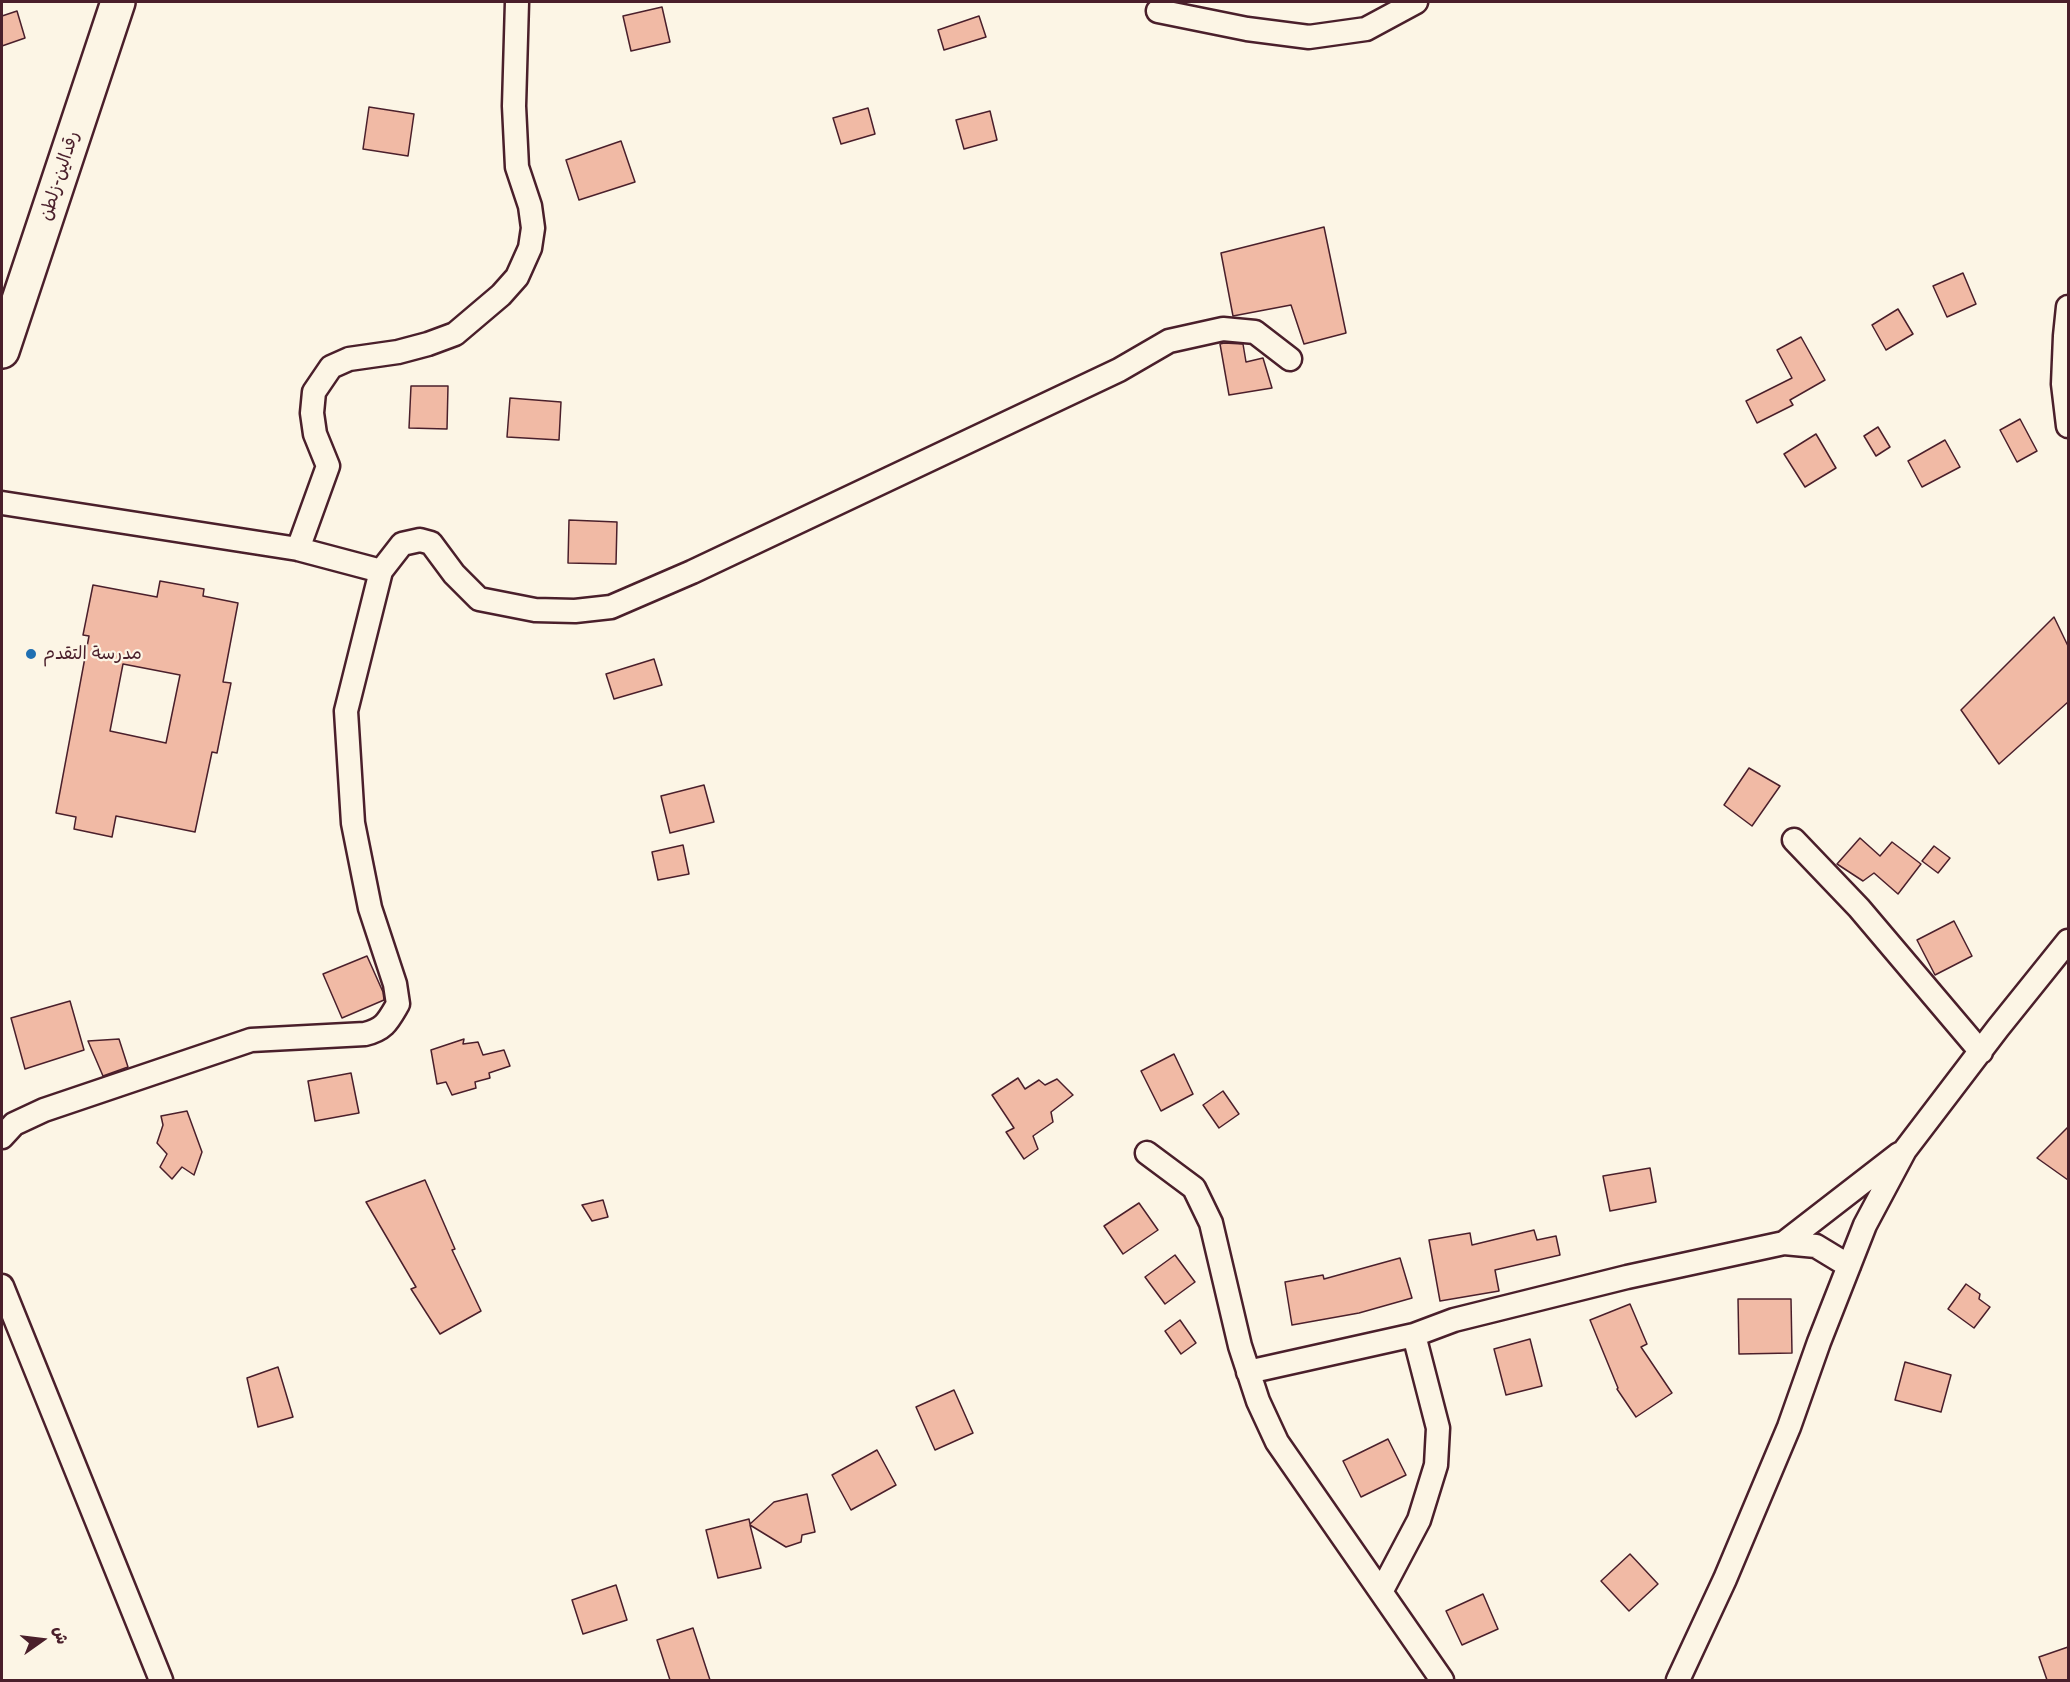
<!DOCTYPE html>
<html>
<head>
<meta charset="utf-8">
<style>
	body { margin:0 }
	#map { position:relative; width:2070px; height:1682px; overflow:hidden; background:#fcf5e5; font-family:"Balsamiq Sans","Playpen Sans Arabic",sans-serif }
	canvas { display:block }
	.frame { position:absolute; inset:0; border:3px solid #4a1f2b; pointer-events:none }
	.north { position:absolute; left:12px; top:1610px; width:60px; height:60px; -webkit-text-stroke:4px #fcf5e5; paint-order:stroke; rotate:76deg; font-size:16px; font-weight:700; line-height:24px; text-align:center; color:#4a1f2b }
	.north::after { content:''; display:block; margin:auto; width:21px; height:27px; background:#4a1f2b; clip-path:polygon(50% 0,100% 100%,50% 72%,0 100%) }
</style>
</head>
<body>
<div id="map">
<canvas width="2070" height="1682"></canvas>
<div class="frame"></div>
<div class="north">ش</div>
</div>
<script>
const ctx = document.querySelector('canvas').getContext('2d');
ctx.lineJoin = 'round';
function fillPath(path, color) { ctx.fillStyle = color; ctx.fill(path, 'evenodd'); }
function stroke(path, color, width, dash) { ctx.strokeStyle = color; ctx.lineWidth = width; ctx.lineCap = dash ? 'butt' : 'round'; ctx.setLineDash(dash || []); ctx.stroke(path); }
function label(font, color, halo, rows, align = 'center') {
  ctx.font = font + ' "Balsamiq Sans","Playpen Sans Arabic",sans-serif'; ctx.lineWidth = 4.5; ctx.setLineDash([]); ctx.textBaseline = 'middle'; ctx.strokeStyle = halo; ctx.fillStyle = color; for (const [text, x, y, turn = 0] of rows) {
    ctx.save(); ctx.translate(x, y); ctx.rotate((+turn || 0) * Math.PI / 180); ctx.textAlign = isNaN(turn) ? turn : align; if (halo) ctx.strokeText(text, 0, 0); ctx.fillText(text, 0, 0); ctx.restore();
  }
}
const building = new Path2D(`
	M 662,7 L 670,42 L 631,51 L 623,16 Z
	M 17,11 L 25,38 L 2,46 L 2,16 Z
	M 979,16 L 986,37 L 944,50 L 938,30 Z
	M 369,107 L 414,114 L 408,156 L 363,149 Z
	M 868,108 L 875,134 L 841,144 L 833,118 Z
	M 990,111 L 997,140 L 964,149 L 956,120 Z
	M 621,141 L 635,182 L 579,200 L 566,160 Z
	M 1324,227 L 1346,333 L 1304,344 L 1291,305 L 1233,316 L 1221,253 Z
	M 1963,273 L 1976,304 L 1947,317 L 1933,286 Z
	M 1898,309 L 1913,334 L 1886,350 L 1872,325 Z
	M 1801,337 L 1825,380 L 1790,400 L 1793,405 L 1757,423 L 1746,401 L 1792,378 L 1777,350 Z
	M 1224,343 L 1243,344 L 1246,362 L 1263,358 L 1272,388 L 1229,395 L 1220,344 Z
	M 411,386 L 448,386 L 447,429 L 409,428 Z
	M 510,398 L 561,402 L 559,440 L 507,437 Z
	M 2020,419 L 2037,451 L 2017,462 L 2000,430 Z
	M 1878,427 L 1890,447 L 1876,456 L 1864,436 Z
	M 1816,434 L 1836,468 L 1805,487 L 1784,454 Z
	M 1945,440 L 1960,467 L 1922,487 L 1908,461 Z
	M 569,520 L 617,522 L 616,564 L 568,563 Z
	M 160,581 L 204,589 L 203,596 L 238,603 L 223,682 L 231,683 L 217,753 L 212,752 L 195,832 L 116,816 L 112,837 L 74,829 L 76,817 L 56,813 L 89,636 L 83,635 L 93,585 L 157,597 ZM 123,664 L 180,675 L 166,743 L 110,731 Z
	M 2054,617 L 2068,646 L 2068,702 L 1999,764 L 1961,710 Z
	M 654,659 L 662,685 L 614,699 L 606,674 Z
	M 1749,768 L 1780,786 L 1752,826 L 1724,805 Z
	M 704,785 L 714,822 L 670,833 L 661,796 Z
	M 1860,838 L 1880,856 L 1892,842 L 1921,864 L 1898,894 L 1874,873 L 1863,881 L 1837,864 Z
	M 683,845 L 689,874 L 658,880 L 652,852 Z
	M 1934,846 L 1950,858 L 1938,873 L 1922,861 Z
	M 1954,921 L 1972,956 L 1935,975 L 1917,940 Z
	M 367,956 L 383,992 L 384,1000 L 342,1018 L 323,974 Z
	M 70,1001 L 84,1050 L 25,1069 L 11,1018 Z
	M 119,1039 L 128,1067 L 103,1076 L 88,1041 Z
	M 464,1039 L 463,1044 L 478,1042 L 483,1055 L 504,1050 L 510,1066 L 489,1073 L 490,1078 L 475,1082 L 476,1088 L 452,1095 L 446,1082 L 437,1084 L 431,1050 Z
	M 1174,1054 L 1193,1094 L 1161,1111 L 1141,1071 Z
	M 351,1073 L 359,1113 L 315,1121 L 308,1081 Z
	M 1018,1078 L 1025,1089 L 1039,1080 L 1045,1085 L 1057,1079 L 1073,1095 L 1051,1112 L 1053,1122 L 1033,1136 L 1038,1149 L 1024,1159 L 1006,1132 L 1014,1128 L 992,1095 Z
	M 1223,1091 L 1239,1114 L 1219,1128 L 1203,1105 Z
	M 187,1111 L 202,1152 L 194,1175 L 182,1167 L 172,1179 L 160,1167 L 167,1154 L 157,1143 L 163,1125 L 161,1116 Z
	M 2068,1127 L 2068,1180 L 2037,1158 Z
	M 1650,1168 L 1656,1202 L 1610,1211 L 1603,1176 Z
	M 425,1180 L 455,1249 L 452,1250 L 481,1311 L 440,1334 L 411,1289 L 416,1287 L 366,1202 Z
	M 603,1200 L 608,1217 L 592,1221 L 582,1205 Z
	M 1139,1203 L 1158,1230 L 1123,1254 L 1104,1226 Z
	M 1534,1230 L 1537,1240 L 1556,1236 L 1560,1255 L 1495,1270 L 1499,1291 L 1440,1301 L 1429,1240 L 1470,1233 L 1472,1245 Z
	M 1175,1255 L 1195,1282 L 1165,1304 L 1145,1277 Z
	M 1400,1258 L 1412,1298 L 1359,1313 L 1292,1325 L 1285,1282 L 1323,1275 L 1324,1279 Z
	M 1966,1284 L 1980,1294 L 1979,1299 L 1990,1307 L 1974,1328 L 1948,1309 Z
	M 1738,1299 L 1791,1299 L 1792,1353 L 1739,1354 Z
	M 1630,1304 L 1647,1344 L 1641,1347 L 1672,1393 L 1636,1417 L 1617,1389 L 1618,1388 L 1590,1320 Z
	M 1180,1320 L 1196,1343 L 1181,1354 L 1165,1331 Z
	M 1530,1339 L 1542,1386 L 1506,1395 L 1494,1349 Z
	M 1905,1362 L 1951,1375 L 1941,1412 L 1895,1400 Z
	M 278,1367 L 293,1417 L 258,1427 L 247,1378 Z
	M 954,1390 L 973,1433 L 935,1450 L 916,1407 Z
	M 1388,1439 L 1406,1475 L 1361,1497 L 1343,1461 Z
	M 877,1450 L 896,1485 L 851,1510 L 832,1475 Z
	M 807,1494 L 815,1532 L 802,1535 L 801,1542 L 786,1547 L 750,1525 L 761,1568 L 718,1578 L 706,1530 L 749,1519 L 750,1524 L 774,1502 Z
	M 1630,1554 L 1658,1584 L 1629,1611 L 1601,1581 Z
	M 616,1585 L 627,1620 L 583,1634 L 572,1600 Z
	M 1483,1594 L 1498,1629 L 1462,1645 L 1446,1611 Z
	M 693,1628 L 710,1680 L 670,1680 L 657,1640 Z
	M 2068,1647 L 2068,1680 L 2047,1680 L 2039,1657 Z`);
fillPath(building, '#f1baa5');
stroke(building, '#4a1f2b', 1.5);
const street = new Path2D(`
	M 1158,11 L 1247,29 L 1309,37 L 1366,29 L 1416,2
	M 2068,307 L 2065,336 L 2063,384 L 2068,426
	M 2,503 L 298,549 L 381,571
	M 298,549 L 328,466 L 315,434 L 312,413 L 314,392 L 331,367 L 349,359 L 398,352 L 428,344 L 455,334 L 501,295 L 517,277 L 530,248 L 533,228 L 530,206 L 517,167 L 514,106 L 517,2
	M 1794,840 L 1859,908 L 1981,1052
	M 2,1137 L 14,1124 L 44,1110 L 251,1040 L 365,1034 C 385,1029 388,1021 398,1004 L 395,984 L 370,908 L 353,823 L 346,711 L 381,571 L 402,544 L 420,540 L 431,543 L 454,574 L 479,599 L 535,610 L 575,611 L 611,607 L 692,572 L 1119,370 L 1169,341 L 1223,329 L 1255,332 L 1290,359
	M 1147,1153 L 1194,1188 L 1211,1223 L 1240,1346 L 1258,1401 L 1277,1442 L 1442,1680
	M 1784,1243 L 1899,1154
	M 2,1286 L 161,1680
	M 1248,1372 L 1414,1335
	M 1381,1592 L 1419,1520 L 1436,1465 L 1438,1428 L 1414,1335 L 1454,1320 L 1627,1277 L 1784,1243 L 1816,1246 L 1849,1266
	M 1678,1680 L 1725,1579 L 1789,1427 L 1819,1342 L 1865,1225 L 1905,1150 L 1998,1028 L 2068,941`);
const primary = new Path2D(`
	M 2,351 L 118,2`);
stroke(street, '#4a1f2b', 27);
stroke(primary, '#4a1f2b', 38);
stroke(street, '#fcf5e5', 22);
stroke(primary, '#fcf5e5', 33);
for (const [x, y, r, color] of [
	[31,654,6,"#1f6fb2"]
]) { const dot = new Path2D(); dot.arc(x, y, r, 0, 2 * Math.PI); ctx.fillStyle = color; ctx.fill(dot); stroke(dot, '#fcf5e5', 2); }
label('18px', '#4a1f2b', '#fcf5e5', [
	["رقدالين-زلطن",60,176,-72]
]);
label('18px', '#4a1f2b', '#fcf5e5', [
	["مدرسة التقدم",43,654]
], 'left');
</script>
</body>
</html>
